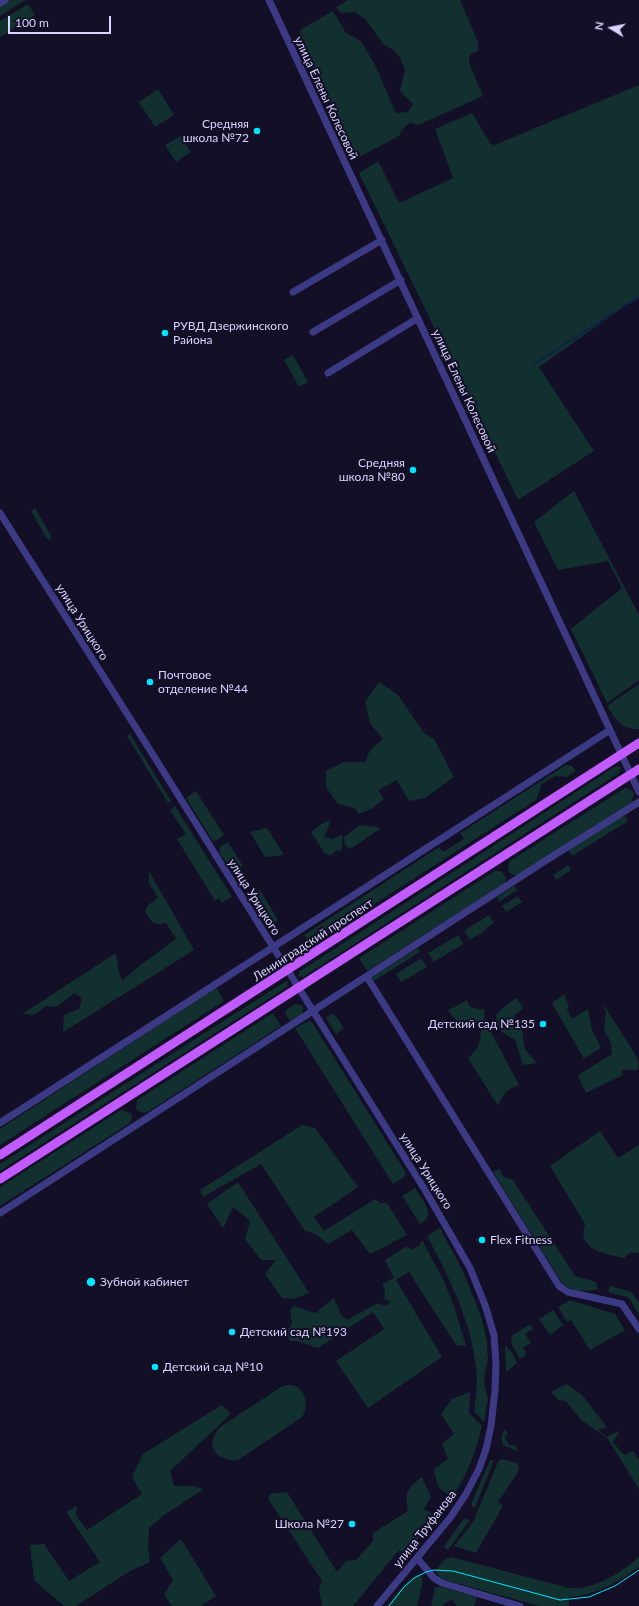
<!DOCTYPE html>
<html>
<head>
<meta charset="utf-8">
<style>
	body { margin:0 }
	#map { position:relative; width:639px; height:1606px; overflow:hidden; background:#130f26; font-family:Lato,sans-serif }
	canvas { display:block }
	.north { position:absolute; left:591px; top:8px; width:40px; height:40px; -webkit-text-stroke:3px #130f26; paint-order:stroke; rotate:280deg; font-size:11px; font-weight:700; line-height:16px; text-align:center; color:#d9d4ff }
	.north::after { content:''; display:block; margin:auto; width:14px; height:18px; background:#d9d4ff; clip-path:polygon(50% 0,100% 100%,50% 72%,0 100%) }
	.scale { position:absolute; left:8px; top:16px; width:103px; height:18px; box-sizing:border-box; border:2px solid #d9d4ff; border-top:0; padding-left:5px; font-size:12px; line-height:14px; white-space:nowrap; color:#d9d4ff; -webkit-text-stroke:3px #130f26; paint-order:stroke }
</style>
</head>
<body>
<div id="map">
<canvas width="639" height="1606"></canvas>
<div class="north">N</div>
<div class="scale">100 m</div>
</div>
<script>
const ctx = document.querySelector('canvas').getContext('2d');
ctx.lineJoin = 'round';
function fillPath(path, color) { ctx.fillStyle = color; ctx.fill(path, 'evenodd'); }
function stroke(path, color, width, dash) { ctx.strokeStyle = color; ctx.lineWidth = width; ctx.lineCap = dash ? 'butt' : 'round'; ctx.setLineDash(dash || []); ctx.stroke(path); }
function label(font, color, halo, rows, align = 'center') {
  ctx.font = font + ' Lato,sans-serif'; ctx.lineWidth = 4; ctx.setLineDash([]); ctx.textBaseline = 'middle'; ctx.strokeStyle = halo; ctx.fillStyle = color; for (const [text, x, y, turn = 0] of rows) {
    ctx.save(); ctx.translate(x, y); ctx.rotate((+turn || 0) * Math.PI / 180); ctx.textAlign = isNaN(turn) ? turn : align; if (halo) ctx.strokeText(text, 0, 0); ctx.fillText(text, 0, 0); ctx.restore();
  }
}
fillPath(new Path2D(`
	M 10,0 L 26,0 L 0,16 L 0,6 Z
	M 348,0 L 460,0 L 478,42 L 478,51 L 470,54 L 469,63 L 483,96 L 418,125 L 410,122 L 402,130 L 399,136 L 357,158 L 302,46 L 300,30 L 333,11 L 346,33 L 361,41 L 375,65 L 396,113 L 408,112 L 413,104 L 400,91 L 405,69 L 400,58 L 392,49 L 384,45 L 365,19 L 355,12 L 340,13 L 336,7 Z
	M 28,4 L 35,15 L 0,37 L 0,21 Z
	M 639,85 L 639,296 L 539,367 L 594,451 L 518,500 L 359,173 L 378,161 L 399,203 L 453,178 L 435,129 L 472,113 L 492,146 Z
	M 158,89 L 174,115 L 155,127 L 139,102 Z
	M 180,136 L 191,152 L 176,162 L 165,145 Z
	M 293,355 L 308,382 L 299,387 L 284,360 Z
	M 574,491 L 639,615 L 639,680 L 607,703 L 571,629 L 622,588 L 608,561 L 558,570 L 534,522 Z
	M 35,508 L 51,536 L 51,540 L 47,539 L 31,511 Z
	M 379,682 L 398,695 L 424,733 L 434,739 L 454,777 L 425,798 L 409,801 L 397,780 L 378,790 L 384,799 L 371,809 L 359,814 L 355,808 L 338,804 L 326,787 L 326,771 L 344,762 L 365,762 L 370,750 L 383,739 L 370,723 L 365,702 Z
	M 639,684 L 639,729 C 622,730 615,719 607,706 Z
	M 130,734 L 171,801 L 168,803 L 127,736 Z
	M 566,765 L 572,766 L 576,771 L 567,777 L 555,776 L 542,784 L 536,800 L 317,941 L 310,942 L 304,935 L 439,847 L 443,852 L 464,839 L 460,833 Z
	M 616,766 L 621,767 L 619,773 L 303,977 L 298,976 L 299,972 Z
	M 625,788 L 632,790 L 634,794 L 631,803 L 518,875 L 513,875 L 509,872 L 508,867 L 510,861 Z
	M 196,791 L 224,835 L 216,841 L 212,840 L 186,798 Z
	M 175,806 L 232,897 L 222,903 L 219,898 L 215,901 L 177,839 L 186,834 L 170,810 Z
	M 624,815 L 628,821 L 572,856 L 568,849 Z
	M 331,820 L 324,837 L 332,839 L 341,835 L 343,837 L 341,852 L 336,850 L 332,855 L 325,854 L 311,832 L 323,823 Z
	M 360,825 L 378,827 L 380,829 L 350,849 L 345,845 L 344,837 Z
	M 267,828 L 284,855 L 265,857 L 250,832 Z
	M 228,842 L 243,866 L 235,871 L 227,864 L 219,852 L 220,847 Z
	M 568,865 L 571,870 L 556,880 L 553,875 Z
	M 149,871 L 194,950 L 63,1032 L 64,1015 L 79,1009 L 82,998 L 75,993 L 56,1007 L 46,1006 L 34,1015 L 22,1014 L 116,953 L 118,968 L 122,981 L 138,967 L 176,939 L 166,923 C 153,925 151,923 145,911 L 148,905 L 158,898 L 149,883 Z
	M 495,871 L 501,871 L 504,874 L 506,879 L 504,884 L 367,971 L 359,958 Z
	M 514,886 L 517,890 L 499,902 L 497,897 Z
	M 260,890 L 278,920 L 273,924 L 270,924 L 257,903 L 254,894 Z
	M 518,896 L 522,902 L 506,912 L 502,906 Z
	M 489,915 L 494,923 L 486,928 L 486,930 L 470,940 L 464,931 Z
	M 458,935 L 463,944 L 434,962 L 428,953 Z
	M 418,948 L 420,952 L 374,981 L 372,977 Z
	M 421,958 L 427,967 L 401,982 L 396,974 Z
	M 286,981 L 288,982 L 287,987 L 0,1171 L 0,1164 Z
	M 216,987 L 224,1001 L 0,1145 L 0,1129 Z
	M 564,994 L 569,1006 L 567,1009 L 572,1019 L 588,1009 L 592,1030 L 601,1048 L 584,1059 L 552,1003 Z
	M 517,998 L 523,1008 L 514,1016 L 522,1030 L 525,1049 L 537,1063 L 523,1065 L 515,1040 L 503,1033 L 497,1027 L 496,1015 L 507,1004 Z
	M 467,1000 L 470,1007 L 485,1010 L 484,1019 L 519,1085 C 505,1090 504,1093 498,1106 L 468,1058 C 480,1048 481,1041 481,1026 L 468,1025 L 466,1022 L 459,1024 L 448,1010 Z
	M 602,1002 L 635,1054 C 638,1059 639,1064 638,1070 L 621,1070 L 623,1075 L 586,1093 L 578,1075 L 612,1054 L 611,1043 L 604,1030 L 606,1012 Z
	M 295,1004 L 302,1005 L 303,1010 L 302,1014 L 290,1021 L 285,1013 L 287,1009 Z
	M 273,1013 L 281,1026 L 146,1113 L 141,1112 L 136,1109 L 137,1100 Z
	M 332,1014 L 335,1015 L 344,1028 L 336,1034 L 326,1018 Z
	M 309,1021 L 312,1022 L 406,1173 L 404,1177 L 393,1184 L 295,1028 Z
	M 121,1110 L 131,1113 L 132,1118 L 130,1123 L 0,1206 L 0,1187 Z
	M 302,1125 L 315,1128 L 358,1187 L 314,1217 L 324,1231 L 375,1199 L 380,1203 L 387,1203 L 407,1235 L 370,1254 L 352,1230 L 328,1244 L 315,1234 L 305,1231 L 261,1164 L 203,1197 L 200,1190 Z
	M 600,1131 L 618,1158 L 639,1145 L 639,1253 L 631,1252 L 624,1258 C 606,1254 576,1250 585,1224 L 550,1166 Z
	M 499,1169 L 504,1177 L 513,1180 L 575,1276 L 596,1282 L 598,1289 C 585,1292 573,1292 562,1283 L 493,1172 Z
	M 238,1182 L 309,1293 L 294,1299 L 282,1298 L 265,1274 L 276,1260 L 261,1260 L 245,1239 L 250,1221 L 233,1207 L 223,1228 L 207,1204 Z
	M 415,1188 C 422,1201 438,1214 420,1224 L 402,1196 Z
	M 440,1228 L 463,1271 L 482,1319 L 487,1342 L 488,1361 L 485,1372 L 484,1383 L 488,1399 L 484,1422 L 474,1411 C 476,1397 478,1382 476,1368 C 471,1321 449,1277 427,1236 Z
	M 422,1240 L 443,1279 L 454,1306 L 466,1346 L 456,1345 L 409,1272 L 396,1280 L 442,1357 L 368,1408 L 336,1361 L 384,1329 L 373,1312 L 318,1348 L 296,1341 L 290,1341 L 287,1333 L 292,1323 L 290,1310 L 293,1306 L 315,1313 L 334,1298 L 341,1315 L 347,1320 L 378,1303 L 385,1306 L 391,1302 L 384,1299 L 385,1290 L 382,1284 L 394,1278 L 385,1260 L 407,1246 L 412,1250 L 420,1245 Z
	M 610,1286 L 632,1292 L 639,1303 L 639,1314 L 628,1297 L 608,1292 Z
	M 570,1300 L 615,1314 L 625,1330 L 590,1350 L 571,1320 L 567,1322 L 558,1307 Z
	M 553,1310 L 563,1325 L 550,1335 L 539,1319 Z
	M 530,1324 L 533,1329 L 525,1334 L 531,1343 L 523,1348 L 527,1354 L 520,1359 L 512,1345 L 511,1336 Z
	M 505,1345 L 512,1353 L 517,1363 L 506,1372 Z
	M 567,1384 L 582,1395 L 607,1427 L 598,1430 L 607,1437 L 618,1431 L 619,1433 L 613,1442 L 621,1452 L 625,1455 L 633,1451 L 639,1460 L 639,1489 L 607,1438 L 581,1420 L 566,1401 L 558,1400 L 551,1392 Z
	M 287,1385 C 290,1385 294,1385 297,1387 C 307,1392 308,1409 302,1417 L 238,1460 C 217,1462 203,1445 220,1427 L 281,1387 Z
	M 470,1392 L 469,1413 L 482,1426 C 476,1451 468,1473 454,1495 C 436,1493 439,1483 433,1470 L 448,1459 L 442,1444 L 454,1434 L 441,1414 L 452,1399 Z
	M 222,1405 L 231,1414 L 170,1471 L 174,1486 L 192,1486 L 204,1489 L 164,1515 L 149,1528 L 148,1547 L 150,1562 L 130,1571 L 76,1606 L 64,1606 L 34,1580 L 30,1545 L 44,1544 L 69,1581 L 100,1562 L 66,1512 L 77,1506 L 76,1515 L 87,1530 L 142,1494 L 132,1477 L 143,1454 Z
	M 504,1429 L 508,1433 L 505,1437 L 509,1445 L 515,1445 L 517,1451 L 503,1445 L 501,1439 Z
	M 501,1459 L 517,1463 L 519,1467 L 518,1472 L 498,1502 L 503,1506 L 476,1553 L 454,1546 L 473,1522 L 498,1462 Z
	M 490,1460 L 494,1460 L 475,1508 L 471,1506 L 472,1502 Z
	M 422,1477 L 431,1497 L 424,1509 L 437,1516 L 407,1553 L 398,1551 L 353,1606 L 322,1606 L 319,1589 L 322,1581 L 269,1500 L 269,1494 L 287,1492 L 337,1572 L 346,1561 L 356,1560 L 373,1541 L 373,1533 L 408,1511 C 405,1491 406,1490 422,1477 Z
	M 466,1518 L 470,1520 L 448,1550 L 444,1547 L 461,1522 Z
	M 181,1539 L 216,1596 L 201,1606 L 172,1606 L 164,1594 L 173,1580 L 160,1558 Z
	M 451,1557 L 569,1588 C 595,1590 620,1573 639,1557 L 639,1567 C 618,1582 595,1596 568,1597 L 569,1606 L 539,1606 L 442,1579 L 436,1573 C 439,1565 442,1560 451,1557 Z
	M 417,1575 L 421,1576 L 423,1581 L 417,1606 L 387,1606 C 396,1595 404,1582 417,1575 Z
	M 435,1587 L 442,1587 L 477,1597 L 474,1606 L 457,1606 L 452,1599 L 442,1606 L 431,1606 Z`), '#12302f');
stroke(new Path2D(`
	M 621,308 L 639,297
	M 534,364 L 615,312`), '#0c2248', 2);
stroke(new Path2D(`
	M 269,0 L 639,792
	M 0,3 L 5,0
	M 293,292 L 382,240
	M 313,332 L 401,280
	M 328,373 L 418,318
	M 0,513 L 145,742 L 425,1190 L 470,1268 L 485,1305 L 494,1335 L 496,1364 L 495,1390 L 491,1426 L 486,1449 L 479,1469 L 466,1494 L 450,1518 L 377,1606
	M 367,977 L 559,1286 L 568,1292 L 622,1304 L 639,1329
	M 0,1123 L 610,730
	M 0,1213 L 545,861 L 639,802
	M 417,1558 L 434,1578 L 442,1583 L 520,1606`), '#3d3a85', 7);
stroke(new Path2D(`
	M 0,1155 L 639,743
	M 0,1179 L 639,769`), '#c25bff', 9);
stroke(new Path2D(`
	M 389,1606 L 404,1587 L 414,1578 L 426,1572 L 434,1570 L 453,1571 L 560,1600 L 589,1597 L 615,1586 L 639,1570`), '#00e5ff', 1);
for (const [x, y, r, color] of [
	[257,131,4,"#00e5ff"],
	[165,333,4,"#00e5ff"],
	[413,470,4,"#00e5ff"],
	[150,682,4,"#00e5ff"],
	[543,1024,4,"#00e5ff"],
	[482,1240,4,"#00e5ff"],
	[91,1282,5,"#00e5ff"],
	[232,1332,4,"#00e5ff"],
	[155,1367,4,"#00e5ff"],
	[352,1524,4,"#00e5ff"]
]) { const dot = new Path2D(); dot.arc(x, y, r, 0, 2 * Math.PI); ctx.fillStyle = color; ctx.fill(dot); stroke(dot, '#130f26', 1.5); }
label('12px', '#d9d4ff', '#130f26', [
	["улица Елены Колесовой",326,98,65],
	["улица Елены Колесовой",464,391,65],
	["улица Урицкого",82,622,58],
	["улица Урицкого",254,897,58],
	["Ленинградский проспект",313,940,-33],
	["улица Урицкого",426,1171,58],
	["улица Труфанова",425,1529,-52]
]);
label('12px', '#d9d4ff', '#130f26', [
	["Средняя",249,124,"right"],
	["школа №72",249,138,"right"],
	["РУВД Дзержинского",173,326],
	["Района",173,340],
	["Средняя",405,463,"right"],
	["школа №80",405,477,"right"],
	["Почтовое",158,675],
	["отделение №44",158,689],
	["Детский сад №135",535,1024,"right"],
	["Flex Fitness",490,1240],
	["Зубной кабинет",100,1282],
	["Детский сад №193",240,1332],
	["Детский сад №10",163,1367],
	["Школа №27",344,1524,"right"]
], 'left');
</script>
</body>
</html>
